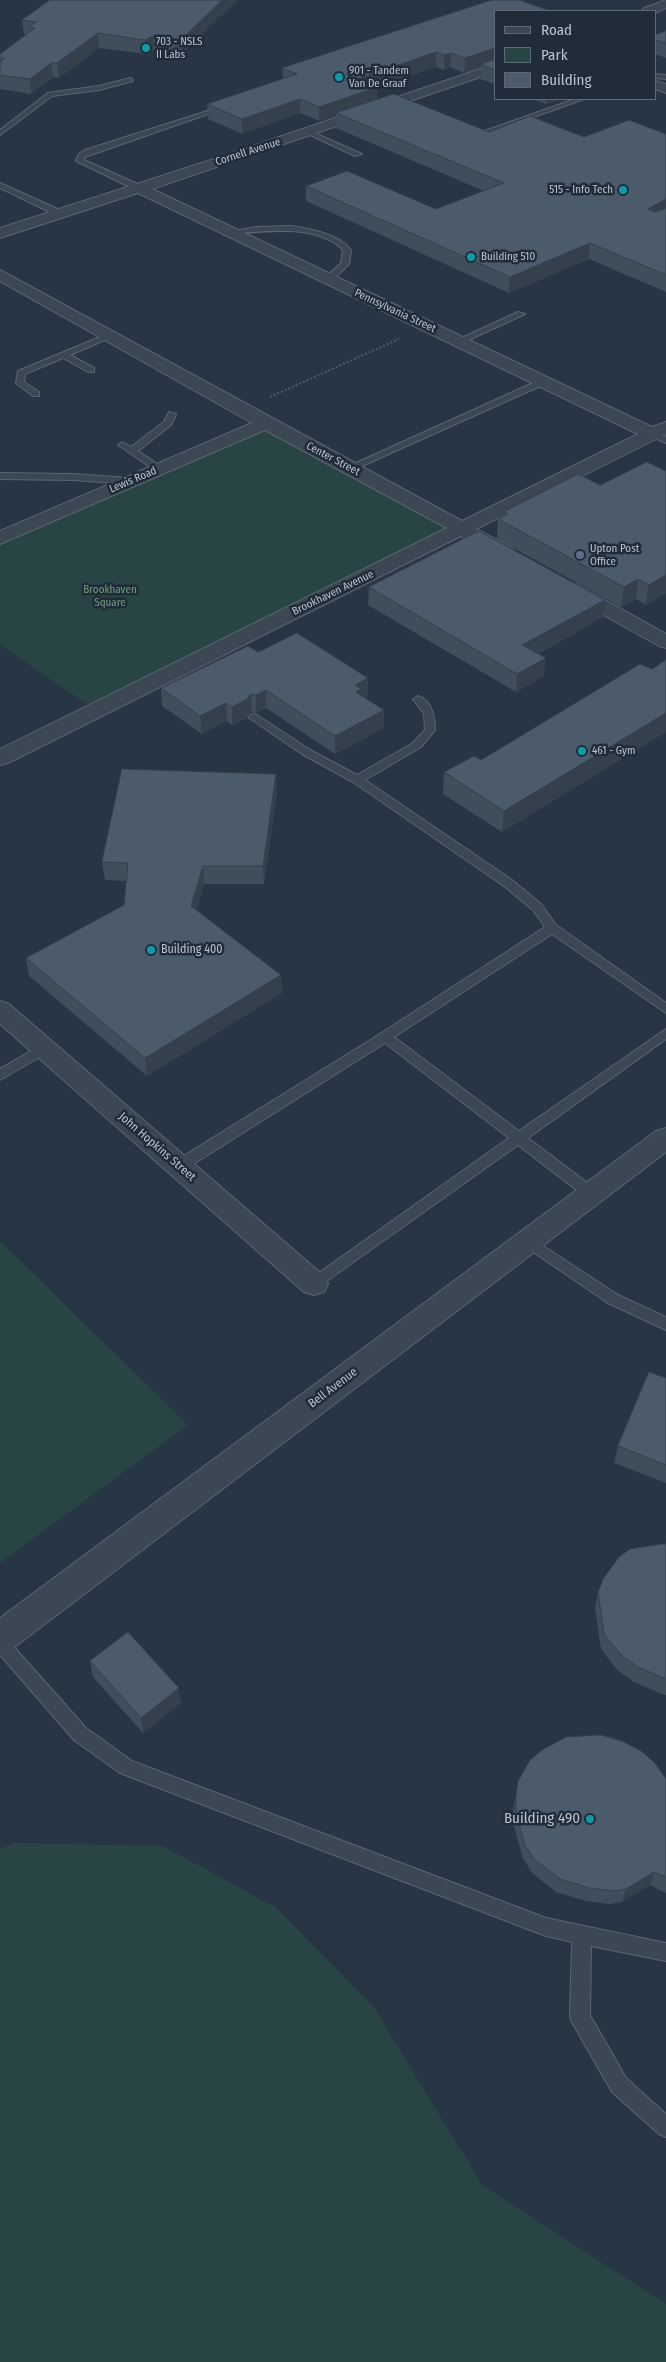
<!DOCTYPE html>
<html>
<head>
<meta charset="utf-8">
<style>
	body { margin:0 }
	#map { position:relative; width:666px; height:2362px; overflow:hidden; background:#273545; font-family:"Fira Sans Condensed",sans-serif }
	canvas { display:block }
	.legend { position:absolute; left:494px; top:10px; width:162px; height:90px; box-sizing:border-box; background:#202c3a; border:1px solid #5d6875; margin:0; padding:6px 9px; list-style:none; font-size:15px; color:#b9c2cd }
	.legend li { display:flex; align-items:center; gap:10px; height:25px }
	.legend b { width:25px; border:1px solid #5d6875 }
</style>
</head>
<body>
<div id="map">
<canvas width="666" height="2362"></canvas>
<ul class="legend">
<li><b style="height:6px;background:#3c4754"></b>Road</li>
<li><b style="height:14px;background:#294445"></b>Park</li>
<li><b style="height:14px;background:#4b5b6b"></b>Building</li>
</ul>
</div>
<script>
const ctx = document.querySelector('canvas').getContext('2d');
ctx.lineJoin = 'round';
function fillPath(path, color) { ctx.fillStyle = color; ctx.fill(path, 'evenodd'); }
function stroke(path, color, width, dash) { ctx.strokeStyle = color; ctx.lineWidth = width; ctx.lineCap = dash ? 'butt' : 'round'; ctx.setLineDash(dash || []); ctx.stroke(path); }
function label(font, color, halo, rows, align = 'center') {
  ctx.font = font + ' "Fira Sans Condensed",sans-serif'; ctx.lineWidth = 5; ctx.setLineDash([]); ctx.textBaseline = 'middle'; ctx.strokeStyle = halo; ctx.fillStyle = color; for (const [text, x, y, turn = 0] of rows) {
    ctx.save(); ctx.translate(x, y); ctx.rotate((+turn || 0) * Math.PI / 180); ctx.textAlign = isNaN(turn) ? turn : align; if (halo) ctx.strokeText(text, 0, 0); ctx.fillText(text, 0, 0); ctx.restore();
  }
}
fillPath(new Path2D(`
	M 266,423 L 462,529 L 96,710 L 0,645 L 0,539 Z
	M 0,1241 L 188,1425 L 0,1563 Z
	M 14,1843 L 163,1846 L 275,1907 L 374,2007 L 482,2185 L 666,2304 L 666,2362 L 0,2362 L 0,1849 Z`), '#294445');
const lane = new Path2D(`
	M 655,74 L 666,75 L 666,79 L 655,78 Z
	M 131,78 L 133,81 L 99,90 L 52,96 L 0,135 L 0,130 L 48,93 L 99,86 Z
	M 575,99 L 584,99 L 481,136 L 469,132 L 472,130 L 479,133 Z
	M 223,106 L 228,107 L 85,157 L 84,160 L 140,185 L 140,189 L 134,189 L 76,161 L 79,154 L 85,150 Z
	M 306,131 L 310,131 L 362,154 L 355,156 L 306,133 Z
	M 0,183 L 62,211 L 63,213 L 56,215 L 0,188 Z
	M 292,226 C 311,229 339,234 351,250 L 349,264 L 332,281 L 326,281 L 326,277 L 341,263 L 343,250 C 318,224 264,231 232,234 L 228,232 L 257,227 Z
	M 518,312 L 525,314 L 462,343 L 455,341 Z
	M 107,334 L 114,336 L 70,355 L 94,368 L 94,372 L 88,372 L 63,358 L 25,374 L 24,382 L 39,392 L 39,396 L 33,396 L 16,383 L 18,371 Z
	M 544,378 L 547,379 L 547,383 L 353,470 L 345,468 Z
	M 169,412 L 176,414 L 171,425 L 138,451 L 162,467 L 162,471 L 156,471 L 118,445 L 122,442 L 131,447 L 164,422 Z
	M 650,432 L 656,432 L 666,437 L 666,443 L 650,436 Z
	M 0,473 L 73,474 L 130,478 L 135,481 L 130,484 L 73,480 L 0,479 Z
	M 418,696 C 432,700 435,718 435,730 L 421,747 L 365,780 L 512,880 L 541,904 L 556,925 L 666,1003 L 666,1013 L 552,934 L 394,1037 L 519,1131 L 666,1029 L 666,1039 L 528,1138 L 597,1190 L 599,1194 L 597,1198 L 587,1198 L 518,1145 L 314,1290 L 309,1288 L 307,1284 L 309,1280 L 509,1138 L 385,1043 L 184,1170 L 174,1170 L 172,1166 L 174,1162 L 380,1034 L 545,927 L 533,910 L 504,886 L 353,782 L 302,754 L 248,717 L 253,714 L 257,715 L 310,750 L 357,775 L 413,743 L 425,730 L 424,714 L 413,699 Z
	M 45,1043 L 51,1048 L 50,1051 L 0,1080 L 0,1069 Z
	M 528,1236 L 618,1295 L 666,1317 L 666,1330 L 608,1303 L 523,1245 L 521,1241 L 523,1237 Z
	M 0,1635 L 6,1638 L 86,1728 L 132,1761 L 546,1918 L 666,1943 L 666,1961 L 591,1946 L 590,2015 L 626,2078 L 666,2114 L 666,2137 L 659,2134 L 612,2092 L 573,2024 L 570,2017 L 572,1942 L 546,1936 L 120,1773 L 74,1740 L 0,1655 Z`);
const street = new Path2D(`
	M 666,0 L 666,8 L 655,13 L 642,11 L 644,8 Z
	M 495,64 L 495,72 L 152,189 L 652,427 L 666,422 L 666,434 L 476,529 L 512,548 L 515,552 L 512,556 C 495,560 476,544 461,536 L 8,763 L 0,765 L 0,749 L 447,528 L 265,430 L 0,544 L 0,531 L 252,423 L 0,281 L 0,270 L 462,521 L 638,434 L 138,193 L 0,238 L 0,228 L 217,158 Z
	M 655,81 L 666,84 L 666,93 L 655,89 Z
	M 571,583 L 578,585 L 666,634 L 666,648 L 659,646 L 564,593 L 561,589 L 564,585 Z
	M 0,1001 L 9,1004 L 324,1276 L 328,1284 L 324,1292 L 314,1295 L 304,1292 L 0,1024 Z
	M 666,1128 L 666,1152 L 12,1649 L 0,1653 L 0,1618 L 656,1131 Z`);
stroke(lane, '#5a6571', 2);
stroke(street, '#5a6571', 2);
stroke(new Path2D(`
	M 270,397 L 399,339`), '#486061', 2, [2, 2]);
fillPath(lane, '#3c4754');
fillPath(street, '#3c4754');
fillPath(new Path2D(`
	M 237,0 L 182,54 L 154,50 L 146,54 L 99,48 L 59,78 L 53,77 L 31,94 L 0,89 L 0,54 L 26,34 L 24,34 L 22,20 Z
	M 495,11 L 495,84 L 480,79 L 481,67 L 464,73 L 450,67 L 444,70 L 436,67 L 377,87 L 377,99 L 489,132 L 584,137 L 666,134 L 666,292 L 589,259 L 509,293 L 306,201 L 306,186 L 436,209 L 484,191 L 336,128 L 336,116 L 319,121 L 300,113 L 242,134 L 208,119 L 207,104 L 283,79 L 282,68 Z
	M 666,31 L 666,58 L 655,54 L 655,35 Z
	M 532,99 L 561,99 L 546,104 Z
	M 666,471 L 646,605 L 636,599 L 621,607 L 497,539 L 498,519 L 503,517 L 503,512 L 600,485 Z
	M 369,587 L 605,600 L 603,617 L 538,654 L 544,676 L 516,692 L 368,605 Z
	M 258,652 L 368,696 L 365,698 L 384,710 L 384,728 L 335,754 L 266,708 L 256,713 L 252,712 L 247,718 L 232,725 L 227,721 L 202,734 L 162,706 L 161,688 Z
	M 666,660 L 666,732 L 502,832 L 443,794 L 444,772 L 481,760 L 652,669 Z
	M 277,792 L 264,884 L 204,884 L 196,910 L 281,975 L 282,993 L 147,1076 L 29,976 L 26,958 L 124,905 L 126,881 L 105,880 L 102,862 Z
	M 666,1378 L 666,1483 L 614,1463 L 618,1446 Z
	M 666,1544 L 666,1695 L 664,1695 L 634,1682 L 617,1670 L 601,1649 L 595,1608 L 598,1592 Z
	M 90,1661 L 181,1703 L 143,1733 L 93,1677 Z
	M 666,1779 L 666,1893 L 650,1885 L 622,1902 L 609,1904 L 586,1901 L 556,1892 L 532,1873 L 523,1858 L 514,1827 L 513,1810 L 518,1781 Z`), '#404e5c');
fillPath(new Path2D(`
	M 222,0 L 237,0 L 182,54 L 181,40 Z
	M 98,33 L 99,48 L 59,78 L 57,63 Z
	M 153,36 L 154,50 L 146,54 L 145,40 Z
	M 495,48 L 494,62 L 481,64 L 481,67 L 464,73 L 465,58 Z
	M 436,52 L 436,67 L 357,94 L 358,79 Z
	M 451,53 L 450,67 L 444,70 L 444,55 Z
	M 51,63 L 53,77 L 31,94 L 30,79 Z
	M 378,87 L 377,102 L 336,113 L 336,116 L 319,121 L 319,107 Z
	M 300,99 L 300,113 L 242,134 L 242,119 Z
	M 546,99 L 561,99 L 546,104 Z
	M 666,199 L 666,208 L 646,225 L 648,209 Z
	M 590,243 L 589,259 L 509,293 L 510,277 Z
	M 666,575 L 666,594 L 646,605 L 649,585 Z
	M 638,579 L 636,599 L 621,607 L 624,587 Z
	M 605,600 L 603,617 L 521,663 L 522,645 Z
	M 546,658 L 544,676 L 516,692 L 517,674 Z
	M 368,678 L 368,696 L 361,700 L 360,707 L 355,685 Z
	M 266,690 L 266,708 L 256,713 L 256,695 Z
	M 251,694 L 252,712 L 247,718 L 232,725 L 232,707 Z
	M 226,703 L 227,721 L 202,734 L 200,716 Z
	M 384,710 L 384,728 L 335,754 L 335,736 Z
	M 666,713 L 666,732 L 502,832 L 504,811 Z
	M 276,774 L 277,792 L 264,884 L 263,866 Z
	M 203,866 L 204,884 L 193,925 L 191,906 Z
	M 281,975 L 282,993 L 147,1076 L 145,1058 Z
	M 179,1688 L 181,1703 L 143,1733 L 141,1718 Z
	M 654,1872 L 650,1885 L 622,1902 L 626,1889 Z`), '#34404b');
const building = new Path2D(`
	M 50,0 L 222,0 L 181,40 L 153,36 L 145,40 L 98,33 L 57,63 L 51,63 L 30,79 L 0,75 L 0,62 L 5,58 L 0,58 L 0,54 L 35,28 L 28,27 L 36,22 L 22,20 Z
	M 492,0 L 519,0 L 548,10 L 543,11 L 495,11 L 495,48 L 465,58 L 451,53 L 444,55 L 436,52 L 358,79 L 378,87 L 319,107 L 300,99 L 242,119 L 207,104 L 297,74 L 282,68 Z
	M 666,31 L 666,43 L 655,40 L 655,35 Z
	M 495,60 L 495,70 L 481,64 Z
	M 394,94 L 489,132 L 530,116 L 584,137 L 629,120 L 666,134 L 666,199 L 648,209 L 655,212 L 666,208 L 666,275 L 590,243 L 510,277 L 306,186 L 347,171 L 436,209 L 504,183 L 336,113 Z
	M 647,462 L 666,471 L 666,575 L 649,585 L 638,579 L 624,587 L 498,519 L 508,514 L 503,512 L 578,474 L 600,485 Z
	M 479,531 L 605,600 L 522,645 L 546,658 L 517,674 L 369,587 Z
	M 297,633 L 368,678 L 355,685 L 361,689 L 356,692 L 384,710 L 335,736 L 266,690 L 256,695 L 251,694 L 246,700 L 232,707 L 226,703 L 200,716 L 161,688 L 248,646 L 258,652 Z
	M 666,660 L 666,713 L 504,811 L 444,772 L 474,756 L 481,760 L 640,664 L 652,669 Z
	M 122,769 L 276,774 L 263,866 L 203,866 L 191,906 L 281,975 L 145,1058 L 26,958 L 124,905 L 128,863 L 102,862 Z
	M 649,1372 L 666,1378 L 666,1465 L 618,1446 Z
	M 662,1544 L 666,1544 L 666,1679 L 638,1667 L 621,1655 L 604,1634 L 598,1592 L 603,1579 L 619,1557 L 630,1549 Z
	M 128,1632 L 179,1688 L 141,1718 L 90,1661 Z
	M 601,1735 L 622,1741 L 641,1751 L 655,1763 L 666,1779 L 666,1877 L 654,1872 L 626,1889 L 614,1891 L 589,1888 L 560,1879 L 535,1860 L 525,1845 L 516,1813 L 516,1796 L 518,1781 L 530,1760 L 542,1750 L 566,1737 Z`);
fillPath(building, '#4b5b6b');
stroke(building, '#34404b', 1);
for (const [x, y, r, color] of [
	[146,48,5,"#0f9aa8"],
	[339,77,5,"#0f9aa8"],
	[623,190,5,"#0f9aa8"],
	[471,257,5,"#0f9aa8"],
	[580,555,5,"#5c6f8a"],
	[582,751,5,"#0f9aa8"],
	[151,950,5,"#0f9aa8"],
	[590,1819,5,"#0f9aa8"]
]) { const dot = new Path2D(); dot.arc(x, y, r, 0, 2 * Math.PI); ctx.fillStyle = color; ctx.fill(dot); stroke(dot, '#202c3a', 2); }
label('11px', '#b9c2cd', '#202c3a', [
	["703 - NSLS",156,42],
	["II Labs",156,55],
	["901 - Tandem",349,71],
	["Van De Graaf",349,84],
	["515 - Info Tech",613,190,"right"],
	["Building 510",481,257],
	["Upton Post",590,549],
	["Office",590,562],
	["461 - Gym",592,751]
], 'left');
label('11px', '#b9c2cd', '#202c3a', [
	["Cornell Avenue",248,152,-18],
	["Pennsylvania Street",395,311,25],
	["Center Street",333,459,28],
	["Lewis Road",133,480,-23],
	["Brookhaven Avenue",333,593,-26]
]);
label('11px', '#709e78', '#202c3a', [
	["Brookhaven",110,590],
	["Square",110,603]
]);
label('12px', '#b9c2cd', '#202c3a', [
	["Building 400",161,950]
], 'left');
label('12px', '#b9c2cd', '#202c3a', [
	["John Hopkins Street",157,1147,41],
	["Bell Avenue",333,1388,-37]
]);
label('15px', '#b9c2cd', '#202c3a', [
	["Building 490",580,1819]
], 'right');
</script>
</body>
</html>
